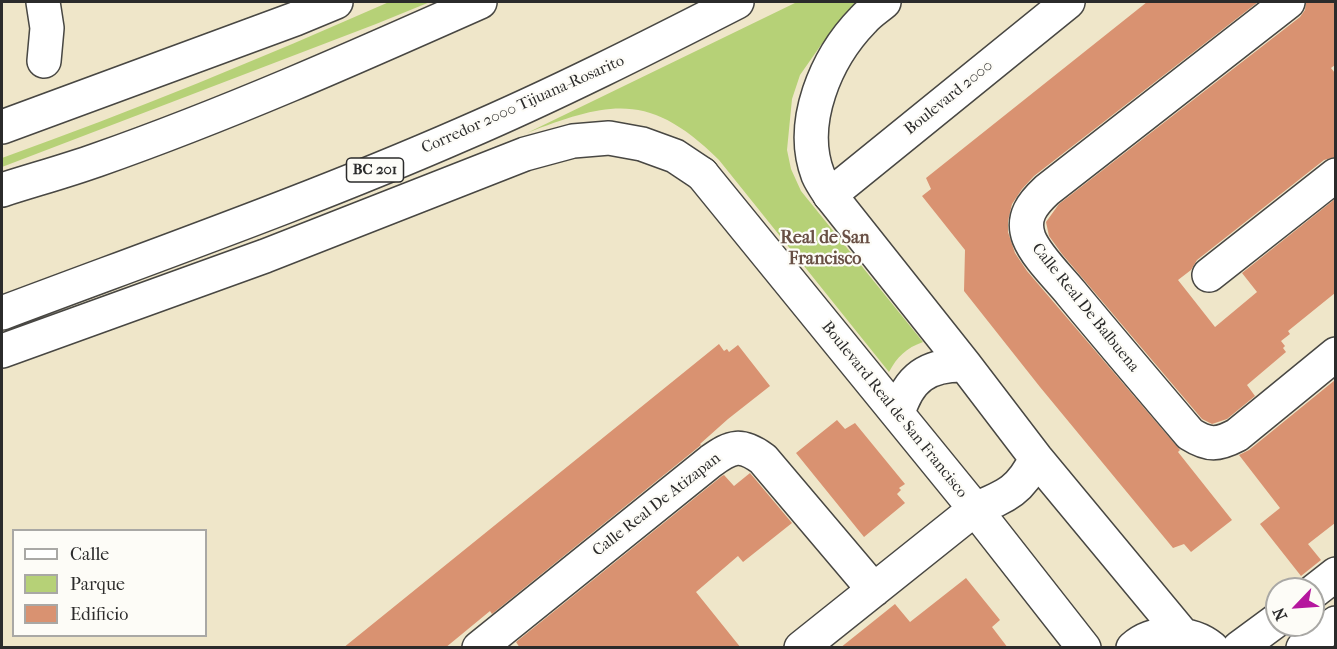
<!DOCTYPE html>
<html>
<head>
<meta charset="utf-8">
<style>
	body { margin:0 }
	#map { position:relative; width:1337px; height:649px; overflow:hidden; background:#efe6c9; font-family:"IM FELL French Canon",serif }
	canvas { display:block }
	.frame { position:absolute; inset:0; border:3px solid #2b2b2b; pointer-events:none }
	.legend { position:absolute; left:12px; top:529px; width:195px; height:108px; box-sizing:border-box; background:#fdfcf7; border:2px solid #a9a8a5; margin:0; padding:8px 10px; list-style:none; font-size:18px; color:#2b2b2b }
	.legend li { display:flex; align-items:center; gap:12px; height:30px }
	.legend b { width:30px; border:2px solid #a9a8a5 }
	.north { position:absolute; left:1265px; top:577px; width:60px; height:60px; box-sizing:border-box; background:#fdfcf7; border:2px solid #a9a8a5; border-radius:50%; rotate:245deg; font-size:16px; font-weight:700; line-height:24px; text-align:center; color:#2b2b2b }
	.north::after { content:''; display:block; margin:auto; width:21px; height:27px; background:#b5179e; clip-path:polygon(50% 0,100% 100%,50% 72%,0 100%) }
</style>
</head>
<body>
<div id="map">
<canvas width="1337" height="649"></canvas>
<div class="frame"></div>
<ul class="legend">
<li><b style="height:8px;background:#fff"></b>Calle</li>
<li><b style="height:16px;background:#b6d177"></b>Parque</li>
<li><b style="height:16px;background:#d99271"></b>Edificio</li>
</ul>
<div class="north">N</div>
</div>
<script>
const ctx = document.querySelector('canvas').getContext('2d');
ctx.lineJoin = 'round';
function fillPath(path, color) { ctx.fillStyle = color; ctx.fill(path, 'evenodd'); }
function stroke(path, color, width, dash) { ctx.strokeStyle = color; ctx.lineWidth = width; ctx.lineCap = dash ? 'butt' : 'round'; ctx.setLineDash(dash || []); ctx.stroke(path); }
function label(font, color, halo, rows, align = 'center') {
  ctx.font = font + ' "IM FELL French Canon",serif'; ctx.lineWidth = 4.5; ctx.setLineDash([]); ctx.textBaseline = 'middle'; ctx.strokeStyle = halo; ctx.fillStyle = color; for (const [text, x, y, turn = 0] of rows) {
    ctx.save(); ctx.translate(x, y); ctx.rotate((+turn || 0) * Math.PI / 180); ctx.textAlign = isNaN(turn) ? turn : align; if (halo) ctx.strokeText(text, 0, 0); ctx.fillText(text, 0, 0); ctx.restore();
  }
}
fillPath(new Path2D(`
	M 389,2 L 430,2 L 376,24 L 2,167 L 2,158 C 133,111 262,58 389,2 Z
	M 797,2 L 862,2 L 850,10 L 821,45 L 800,75 L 792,99 L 787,150 L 791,169 L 801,191 L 923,342 C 906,348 897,357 889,372 L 719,160 C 651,93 612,100 527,133 Z`), '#b6d177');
fillPath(new Path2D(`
	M 1147,2 L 1258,2 L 1034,176 L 1022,189 L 1012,204 L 1008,221 L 1008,232 L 1015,253 L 1027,271 L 1180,450 L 1178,452 L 1232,520 L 1191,552 L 1184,544 L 1173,548 L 1040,387 L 964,291 L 965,250 L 922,196 L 931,189 L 926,178 Z
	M 1306,2 L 1335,2 L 1335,65 L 1331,68 L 1335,73 L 1335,157 L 1324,160 L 1197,260 L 1191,270 L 1178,280 L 1215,327 L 1257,292 L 1242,273 L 1335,199 L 1335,293 L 1288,331 L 1290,334 L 1281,341 L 1285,346 L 1283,348 L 1286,352 L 1247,385 L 1255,396 L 1227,419 L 1212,424 L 1202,419 L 1062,254 L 1049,236 L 1046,222 L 1059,204 L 1300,17 L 1305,10 Z
	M 719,344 L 724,351 L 727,349 L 729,352 L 738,345 L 770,386 L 728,419 L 700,444 L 701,445 L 492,614 L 490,611 L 445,648 L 343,648 Z
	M 1335,380 L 1335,523 L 1308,544 L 1321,560 L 1301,576 L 1260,524 L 1280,508 L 1239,455 L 1249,450 Z
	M 837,420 L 845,429 L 855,423 L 905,484 L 899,488 L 901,490 L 897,494 L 905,503 L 864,537 L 796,453 Z
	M 750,473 L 792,523 L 743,562 L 738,556 L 696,592 L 741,648 L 520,648 L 516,642 L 722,476 L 724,475 L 734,486 Z
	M 966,578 L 1000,620 L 992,627 L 1008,648 L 840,648 L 895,604 L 910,622 Z`), '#d99271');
const minor = new Path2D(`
	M 43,2 L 47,28 L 44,61
	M 1288,2 L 1047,190 C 1033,203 1021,217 1029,238 C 1036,256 1058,277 1071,293 C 1110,340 1150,387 1190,434 C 1209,446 1218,445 1237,435 L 1336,354
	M 830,195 L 1068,2
	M 1209,275 L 1336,175
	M 1313,592 L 1336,574
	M 479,648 L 711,461 C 732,446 741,443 763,459 L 874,590
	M 801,648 L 975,509
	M 1239,648 L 1277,620
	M 1303,648 L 1336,623`);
const major = new Path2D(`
	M 702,174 L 975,509 L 1084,648
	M 830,195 L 965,365 L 1036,458 L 1182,634
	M 898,414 C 908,378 928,364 965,365
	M 975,509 C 1007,496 1021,490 1036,458
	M 1133,648 C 1154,629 1191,631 1212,648`);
const highway = new Path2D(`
	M 2,127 L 295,19 L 336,2
	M 2,190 C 33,180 66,171 97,160 C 228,114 354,58 480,2
	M 830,195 C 826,189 821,182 818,175 C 798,123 826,58 863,20 C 869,13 877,8 884,2
	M 2,313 C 156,255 312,200 463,134 C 556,94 647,48 737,2
	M 2,351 L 265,256 L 525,154 L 573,141 L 609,138 L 642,144 L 675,156 L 702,174`);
stroke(minor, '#484743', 36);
stroke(major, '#484743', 36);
stroke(highway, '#484743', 36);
stroke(minor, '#fff', 33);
stroke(major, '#fff', 33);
stroke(highway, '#fff', 33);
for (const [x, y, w] of [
	[375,170,57]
]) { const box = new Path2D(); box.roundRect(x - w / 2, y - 12, w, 24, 4.5); ctx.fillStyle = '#fdfcf7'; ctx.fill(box); stroke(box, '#2b2b2b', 1.5); }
label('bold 15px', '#2b2b2b', null, [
	["BC 201",375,170]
]);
label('16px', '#2b2b2b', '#fdfcf7', [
	["Boulevard 2000",949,98,-39],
	["Corredor 2000 Tijuana-Rosarito",523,105,-24],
	["Calle Real De Balbuena",1085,308,51],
	["Boulevard Real de San Francisco",894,410,51],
	["Calle Real De Atizapan",657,505,-38]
]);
label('bold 18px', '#684f44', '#fdfcf7', [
	["Real de San",825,239],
	["Francisco",825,260]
]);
</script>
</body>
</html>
